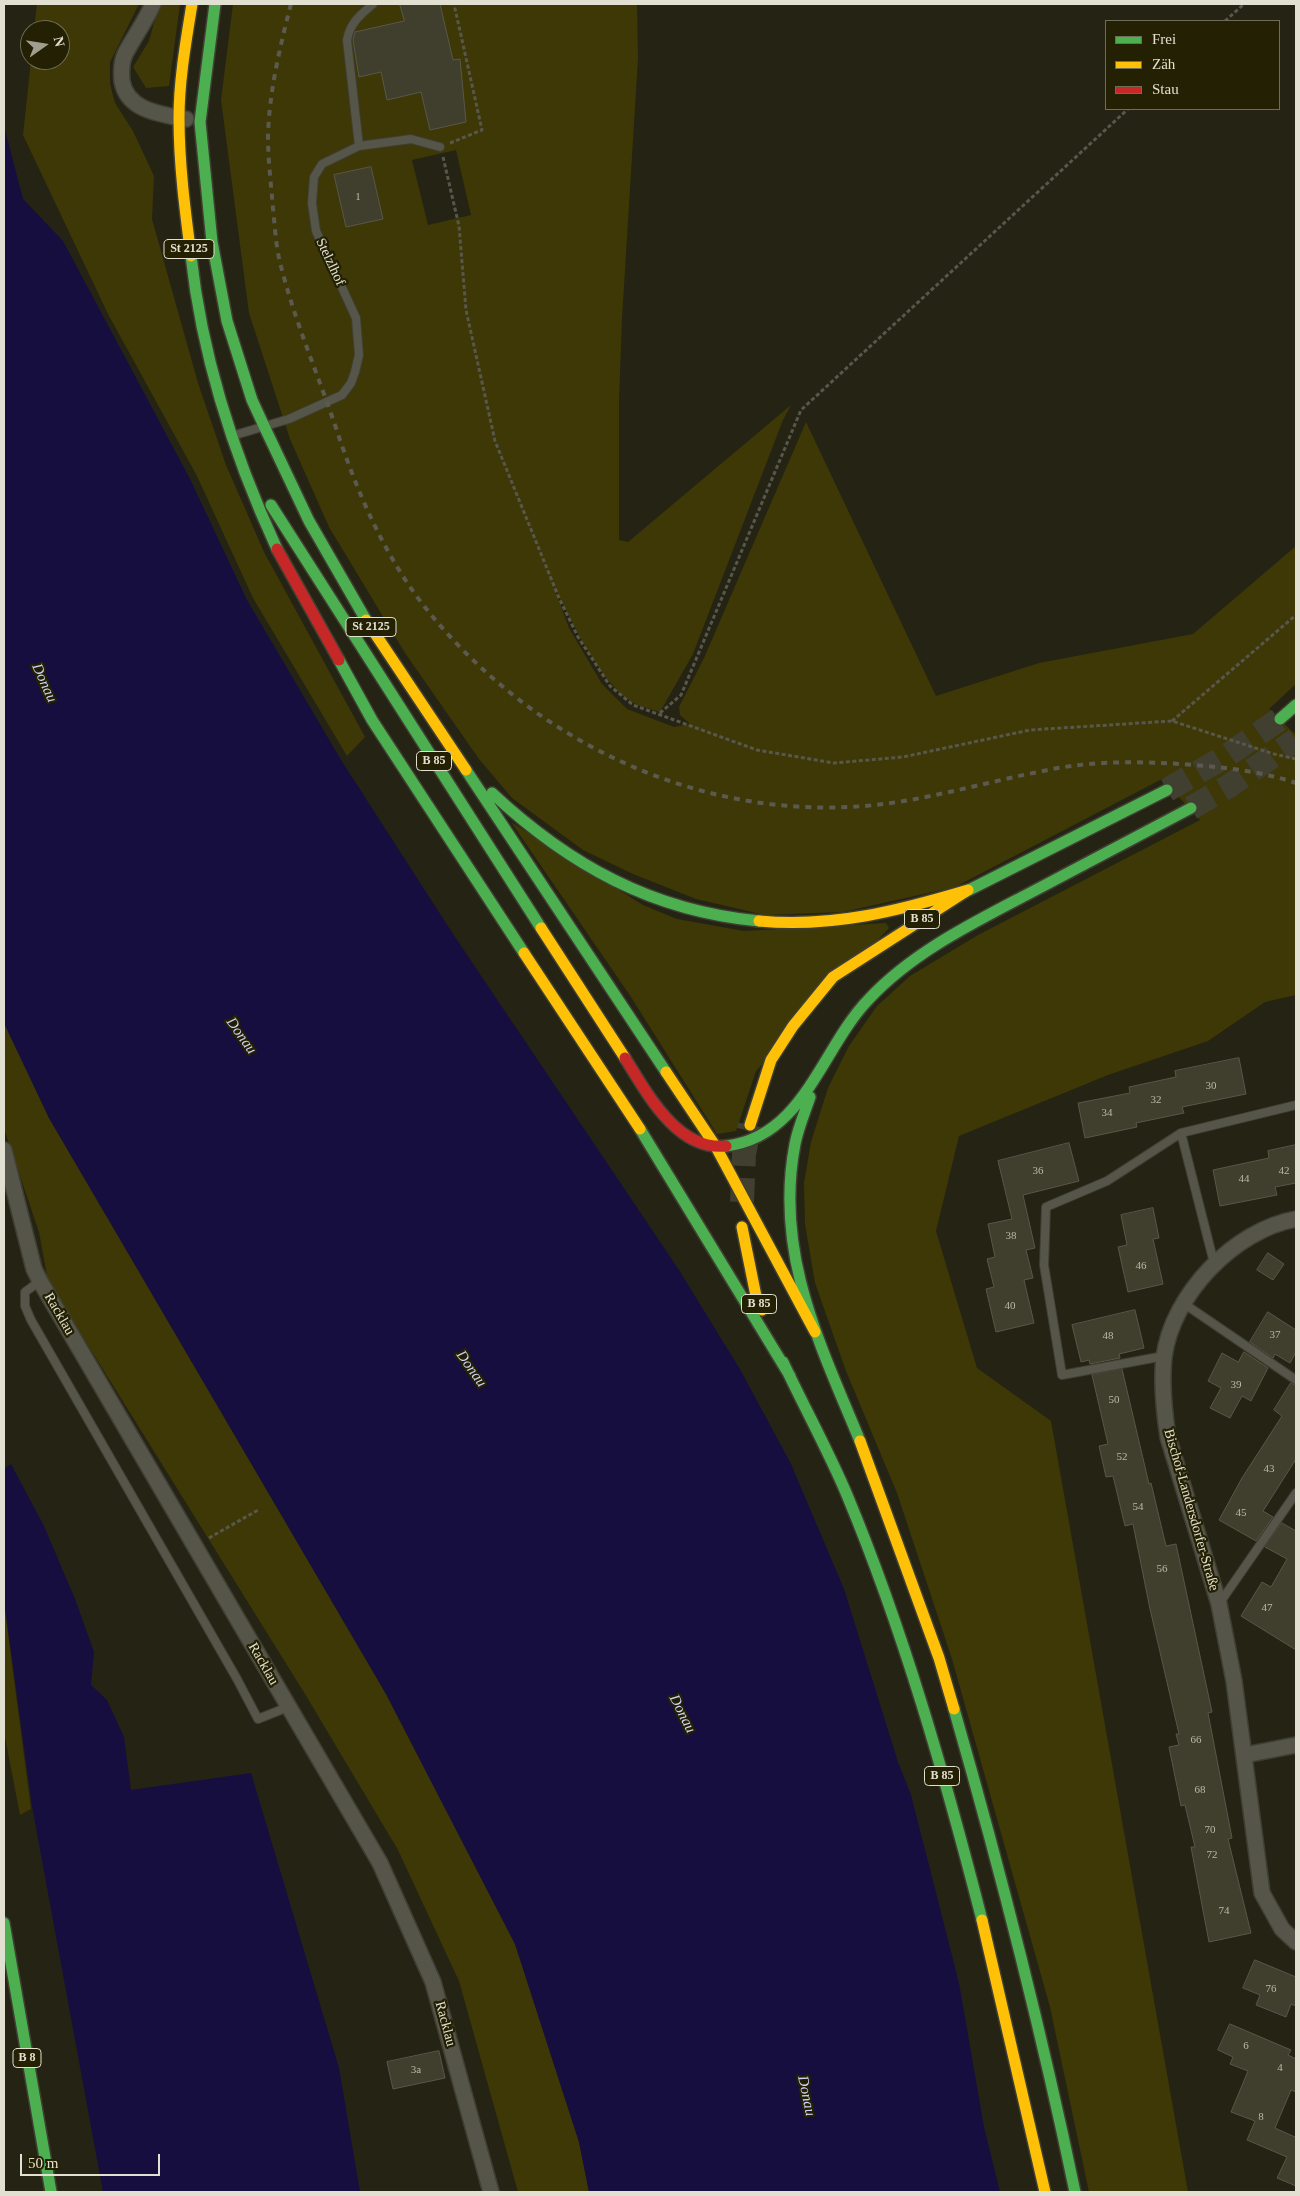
<!DOCTYPE html>
<html>
<head>
<meta charset="utf-8">
<style>
	body { margin:0 }
	#map { position:relative; width:1300px; height:2196px; overflow:hidden; background:#252314; font-family:Georgia,serif }
	canvas { display:block }
	.frame { position:absolute; inset:0; border:5px solid #e2e0d0; pointer-events:none }
	.legend { position:absolute; left:1105px; top:20px; width:175px; height:90px; box-sizing:border-box; background:#232003; border:1px solid #6f6d55; margin:0; padding:6px 9px; list-style:none; font-size:15px; color:#e2e0d0 }
	.legend li { display:flex; align-items:center; gap:10px; height:25px }
	.legend b { width:25px; border:1px solid #6f6d55 }
	.north { position:absolute; left:20px; top:20px; width:50px; height:50px; box-sizing:border-box; background:#232003; border:1px solid #6f6d55; border-radius:50%; rotate:77deg; font-size:14px; font-weight:700; line-height:20px; text-align:center; color:#e2e0d0 }
	.north::after { content:''; display:block; margin:auto; width:18px; height:22px; background:#a09e8e; clip-path:polygon(50% 0,100% 100%,50% 72%,0 100%) }
	.scale { position:absolute; left:20px; top:2154px; width:140px; height:22px; box-sizing:border-box; border:2px solid #e2e0d0; border-top:0; padding-left:6px; font-size:15px; line-height:18px; white-space:nowrap; color:#e2e0d0; -webkit-text-stroke:4px #232003; paint-order:stroke }
</style>
</head>
<body>
<div id="map">
<canvas width="1300" height="2196"></canvas>
<div class="frame"></div>
<ul class="legend">
<li><b style="height:6px;background:#4caf50"></b>Frei</li>
<li><b style="height:6px;background:#ffc107"></b>Zäh</li>
<li><b style="height:6px;background:#c62828"></b>Stau</li>
</ul>
<div class="north">N</div>
<div class="scale">50 m</div>
</div>
<script>
const ctx = document.querySelector('canvas').getContext('2d');
ctx.lineJoin = 'round';
function fillPath(path, color) { ctx.fillStyle = color; ctx.fill(path, 'evenodd'); }
function stroke(path, color, width, dash) { ctx.strokeStyle = color; ctx.lineWidth = width; ctx.lineCap = dash ? 'butt' : 'round'; ctx.setLineDash(dash || []); ctx.stroke(path); }
function label(font, color, halo, rows, align = 'center') {
  ctx.font = font + ' Georgia,serif'; ctx.lineWidth = 4.5; ctx.setLineDash([]); ctx.textBaseline = 'middle'; ctx.strokeStyle = halo; ctx.fillStyle = color; for (const [text, x, y, turn = 0] of rows) {
    ctx.save(); ctx.translate(x, y); ctx.rotate((+turn || 0) * Math.PI / 180); ctx.textAlign = isNaN(turn) ? turn : align; if (halo) ctx.strokeText(text, 0, 0); ctx.fillText(text, 0, 0); ctx.restore();
  }
}
fillPath(new Path2D(`
	M 37,4 L 139,4 L 110,62 L 110,84 L 115,103 L 133,131 L 154,176 L 152,219 L 198,383 L 226,465 L 264,552 L 365,737 L 347,756 L 253,598 L 197,476 L 108,314 L 23,135 L 31,60 L 60,60 L 60,30 L 34,30 Z
	M 159,4 L 180,4 L 169,86 L 146,88 L 133,67 L 149,41 Z
	M 233,4 L 637,4 L 638,58 L 622,319 L 619,401 L 619,540 L 628,542 L 791,405 L 783,420 L 693,654 L 660,712 L 637,705 L 621,695 L 603,674 L 583,643 L 554,587 L 569,628 L 602,684 L 627,709 L 674,727 L 690,724 L 680,715 L 679,707 L 704,658 L 806,422 L 936,696 L 1039,663 L 1193,634 L 1296,546 L 1296,684 L 1269,709 L 1296,735 L 1296,995 L 1265,1002 L 1208,1041 L 1108,1075 L 959,1136 L 936,1231 L 977,1368 L 1051,1421 L 1188,2192 L 1089,2192 L 1050,2007 L 952,1659 L 897,1493 L 846,1371 L 815,1283 L 805,1224 L 804,1183 L 811,1142 L 828,1088 L 849,1046 L 877,1006 L 910,976 L 978,935 L 1200,820 L 1162,779 L 955,887 L 843,912 L 765,915 L 696,899 L 633,874 L 583,850 L 512,798 L 479,759 L 405,653 L 329,527 L 290,439 L 249,313 L 221,100 ZM 456,150 L 471,215 L 428,225 L 412,160 Z
	M 511,822 L 643,905 L 677,919 L 744,931 L 886,923 L 889,928 L 756,1071 L 736,1131 L 717,1134 L 631,997 Z
	M 4,1023 L 49,1118 L 386,1694 L 515,1944 L 579,2142 L 589,2192 L 518,2192 L 459,1981 L 398,1850 L 305,1694 L 48,1281 L 39,1232 L 4,1129 Z
	M 4,1603 L 31,1809 L 20,1815 L 4,1732 Z`), '#3d3806');
fillPath(new Path2D(`
	M 4,34 L 5,130 L 23,199 L 63,241 L 190,479 L 247,600 L 341,760 L 453,934 L 679,1270 L 741,1371 L 791,1464 L 844,1589 L 898,1762 L 911,1795 L 959,1983 L 984,2127 L 1000,2192 L 589,2192 L 579,2142 L 515,1944 L 386,1694 L 49,1118 L 4,1023 Z
	M 11,1464 L 44,1526 L 75,1599 L 94,1652 L 91,1685 L 107,1700 L 124,1737 L 131,1790 L 251,1773 L 339,2068 L 360,2192 L 103,2192 L 32,1806 L 4,1600 L 4,1469 Z`), '#160e3e');
const building = new Path2D(`
	M 400,4 L 440,4 L 453,60 L 460,59 L 466,122 L 430,130 L 421,92 L 387,100 L 381,72 L 359,77 L 353,40 L 355,32 L 404,21 Z
	M 371,167 L 383,219 L 346,227 L 334,175 Z
	M 1239,1058 L 1246,1094 L 1182,1107 L 1184,1113 L 1136,1123 L 1137,1127 L 1085,1138 L 1078,1103 L 1130,1093 L 1129,1087 L 1176,1077 L 1175,1071 Z
	M 1069,1143 L 1079,1181 L 1023,1195 L 1035,1248 L 1026,1250 L 1033,1278 L 1024,1280 L 1034,1323 L 996,1332 L 986,1289 L 994,1287 L 987,1259 L 995,1257 L 988,1224 L 1012,1219 L 998,1161 Z
	M 1296,1145 L 1296,1183 L 1275,1187 L 1277,1195 L 1220,1206 L 1213,1170 L 1269,1158 L 1268,1151 Z
	M 1153,1208 L 1159,1238 L 1153,1239 L 1163,1284 L 1128,1292 L 1118,1247 L 1127,1245 L 1121,1215 Z
	M 1268,1253 L 1284,1264 L 1273,1280 L 1257,1270 Z
	M 1135,1310 L 1144,1348 L 1119,1354 L 1120,1358 L 1090,1364 L 1089,1360 L 1081,1362 L 1072,1325 Z
	M 1268,1312 L 1296,1330 L 1296,1352 L 1290,1363 L 1275,1354 L 1273,1358 L 1250,1342 Z
	M 1244,1352 L 1268,1368 L 1251,1401 L 1242,1396 L 1230,1418 L 1210,1408 L 1221,1388 L 1208,1381 L 1222,1353 L 1238,1362 Z
	M 1122,1369 L 1149,1484 L 1151,1483 L 1166,1546 L 1176,1544 L 1212,1712 L 1208,1713 L 1232,1838 L 1228,1839 L 1251,1933 L 1209,1942 L 1191,1847 L 1195,1847 L 1185,1805 L 1181,1806 L 1169,1747 L 1179,1745 L 1176,1734 L 1179,1734 L 1150,1609 L 1133,1524 L 1125,1526 L 1113,1476 L 1106,1477 L 1099,1446 L 1108,1444 L 1092,1375 Z
	M 1291,1383 L 1296,1386 L 1296,1459 L 1263,1511 L 1273,1517 L 1256,1541 L 1219,1520 L 1242,1478 L 1282,1416 L 1274,1410 Z
	M 1282,1523 L 1296,1531 L 1296,1650 L 1241,1616 L 1262,1582 L 1271,1587 L 1287,1559 L 1265,1547 Z
	M 1255,1960 L 1296,1977 L 1296,2006 L 1291,2004 L 1286,2017 L 1256,2005 L 1260,1995 L 1243,1988 Z
	M 1230,2024 L 1291,2050 L 1288,2055 L 1296,2059 L 1296,2092 L 1291,2090 L 1275,2128 L 1295,2137 L 1296,2134 L 1296,2186 L 1277,2178 L 1287,2157 L 1247,2140 L 1255,2121 L 1231,2112 L 1248,2071 L 1230,2064 L 1233,2057 L 1218,2050 Z
	M 439,2051 L 445,2078 L 393,2089 L 387,2062 Z`);
fillPath(building, '#403e2c');
stroke(building, '#59574a', 1);
stroke(new Path2D(`
	M 1167,790 L 1226,756 L 1280,719
	M 1191,808 L 1229,786 L 1296,740
	M 742,1202 L 744,1154 L 750,1125`), '#413f30', 24, [24, 12]);
const lane = new Path2D(`
	M 359,146 L 347,40 C 350,23 360,15 373,4
	M 235,435 L 289,419 L 342,395 L 351,383 L 355,372 L 359,355 L 356,318 L 316,231 L 312,203 L 314,177 L 322,164 L 359,146 L 411,139 L 440,147
	M 1181,1133 L 1214,1263
	M 40,1281 L 25,1292 L 25,1306 L 31,1320 L 237,1679 L 258,1719 L 288,1707
	M 1183,1303 L 1296,1380
	M 1164,1356 L 1062,1375 L 1044,1265 L 1046,1207 L 1107,1181 L 1181,1133 L 1296,1105
	M 1219,1604 L 1296,1493`);
const street = new Path2D(`
	M 153,4 C 145,22 134,37 125,54 C 121,63 121,71 122,81 C 127,111 161,114 186,119
	M 4,1150 L 34,1269 L 40,1281 L 380,1863 L 433,1982 L 491,2192
	M 1296,1219 C 1234,1230 1172,1295 1164,1357 C 1161,1384 1164,1411 1168,1437 L 1219,1604 L 1234,1681 L 1262,1893 L 1282,1929 L 1296,1942
	M 1245,1755 L 1296,1745`);
const fast = new Path2D(`
	M 215,4 L 200,122 L 212,242 L 227,321 L 252,400 L 264,426 L 309,521 L 366,620
	M 191,256 C 202,356 235,458 277,549
	M 271,505 L 541,928
	M 339,660 L 372,720 L 524,953
	M 1280,719 L 1296,705
	M 466,770 L 666,1072
	M 492,793 C 569,865 652,911 759,921
	M 965,892 L 1167,790
	M 810,1097 C 805,1112 798,1128 795,1144 C 774,1253 820,1344 860,1441
	M 640,1129 L 790,1376
	M 726,1146 C 804,1137 822,1047 869,999 C 913,952 973,923 1030,893 C 1084,865 1137,836 1191,808
	M 783,1362 C 804,1407 828,1450 847,1495 C 904,1632 945,1776 982,1920
	M 954,1709 C 1000,1869 1041,2029 1075,2192
	M 4,1923 L 51,2192`);
const slow = new Path2D(`
	M 191,256 C 185,210 179,164 179,118 C 179,80 186,41 192,4
	M 366,620 L 466,770
	M 759,921 C 832,928 898,911 968,890
	M 541,928 L 625,1058
	M 524,953 L 640,1129
	M 666,1072 L 716,1147 L 815,1332
	M 750,1125 L 771,1060 L 793,1026 L 833,977 L 965,892
	M 742,1227 L 756,1296 L 762,1310
	M 860,1441 L 939,1658 L 954,1709
	M 982,1920 L 1045,2192`);
const jam = new Path2D(`
	M 277,549 L 339,660
	M 625,1058 C 647,1093 677,1151 726,1146`);
stroke(lane, '#403f34', 10);
stroke(street, '#403f34', 18);
stroke(fast, '#403f34', 14);
stroke(slow, '#403f34', 14);
stroke(jam, '#403f34', 14);
stroke(new Path2D(`
	M 1225,21 L 1244,4
	M 450,143 L 482,130 L 454,4
	M 443,157 L 459,226 L 466,310 L 495,441 L 559,598 L 578,637 L 610,686 L 633,705 L 757,750 L 834,763 L 903,757 L 1030,730 L 1172,721 L 1274,754 L 1296,759
	M 660,713 L 681,695 L 801,410 L 1128,109
	M 1172,721 L 1296,615
	M 209,1538 L 258,1510`), '#59574c', 3, [4, 2.5]);
stroke(lane, '#565549', 8);
stroke(street, '#565549', 15);
stroke(fast, '#4caf50', 11);
stroke(slow, '#ffc107', 11);
stroke(jam, '#c62828', 11);
stroke(new Path2D(`
	M 291,4 C 280,46 269,93 268,136 C 268,160 271,184 273,208 C 275,228 276,250 282,270 C 296,324 318,375 336,428 C 357,492 385,558 428,611 C 535,743 703,823 875,805 C 930,799 983,783 1038,772 C 1091,760 1141,761 1195,765 C 1230,768 1263,772 1296,783`), '#5c5a50', 4, [6, 6]);
label('11px', '#bab8a7', null, [
	["1",358,197],
	["30",1211,1086],
	["32",1156,1100],
	["34",1107,1113],
	["36",1038,1171],
	["42",1284,1171],
	["44",1244,1179],
	["38",1011,1236],
	["46",1141,1266],
	["40",1010,1306],
	["37",1275,1335],
	["48",1108,1336],
	["39",1236,1385],
	["50",1114,1400],
	["52",1122,1457],
	["43",1269,1469],
	["54",1138,1507],
	["45",1241,1513],
	["56",1162,1569],
	["47",1267,1608],
	["66",1196,1740],
	["68",1200,1790],
	["70",1210,1830],
	["72",1212,1855],
	["74",1224,1911],
	["76",1271,1989],
	["6",1246,2046],
	["4",1280,2068],
	["3a",416,2070],
	["8",1261,2117]
]);
for (const [x, y, w] of [
	[189,249,50],
	[371,627,50],
	[434,761,35],
	[922,919,35],
	[759,1304,35],
	[942,1776,35],
	[27,2058,28]
]) { const box = new Path2D(); box.roundRect(x - w / 2, y - 9.5, w, 19, 4); ctx.fillStyle = '#232003'; ctx.fill(box); stroke(box, '#e2e0d0', 1); }
label('bold 12px', '#e2e0d0', null, [
	["St 2125",189,249],
	["St 2125",371,627],
	["B 85",434,761],
	["B 85",922,919],
	["B 85",759,1304],
	["B 85",942,1776],
	["B 8",27,2058]
]);
label('14px', '#e2e0d0', '#232003', [
	["Stelzlhof",330,262,65],
	["Racklau",59,1314,60],
	["Bischof-Landersdorfer-Straße",1191,1510,74],
	["Racklau",263,1664,60],
	["Racklau",445,2024,75]
]);
label('italic 15px', '#d1d4f9', '#232003', [
	["Donau",44,683,66],
	["Donau",241,1036,55],
	["Donau",471,1369,55],
	["Donau",682,1714,63],
	["Donau",806,2096,78]
]);
</script>
</body>
</html>
